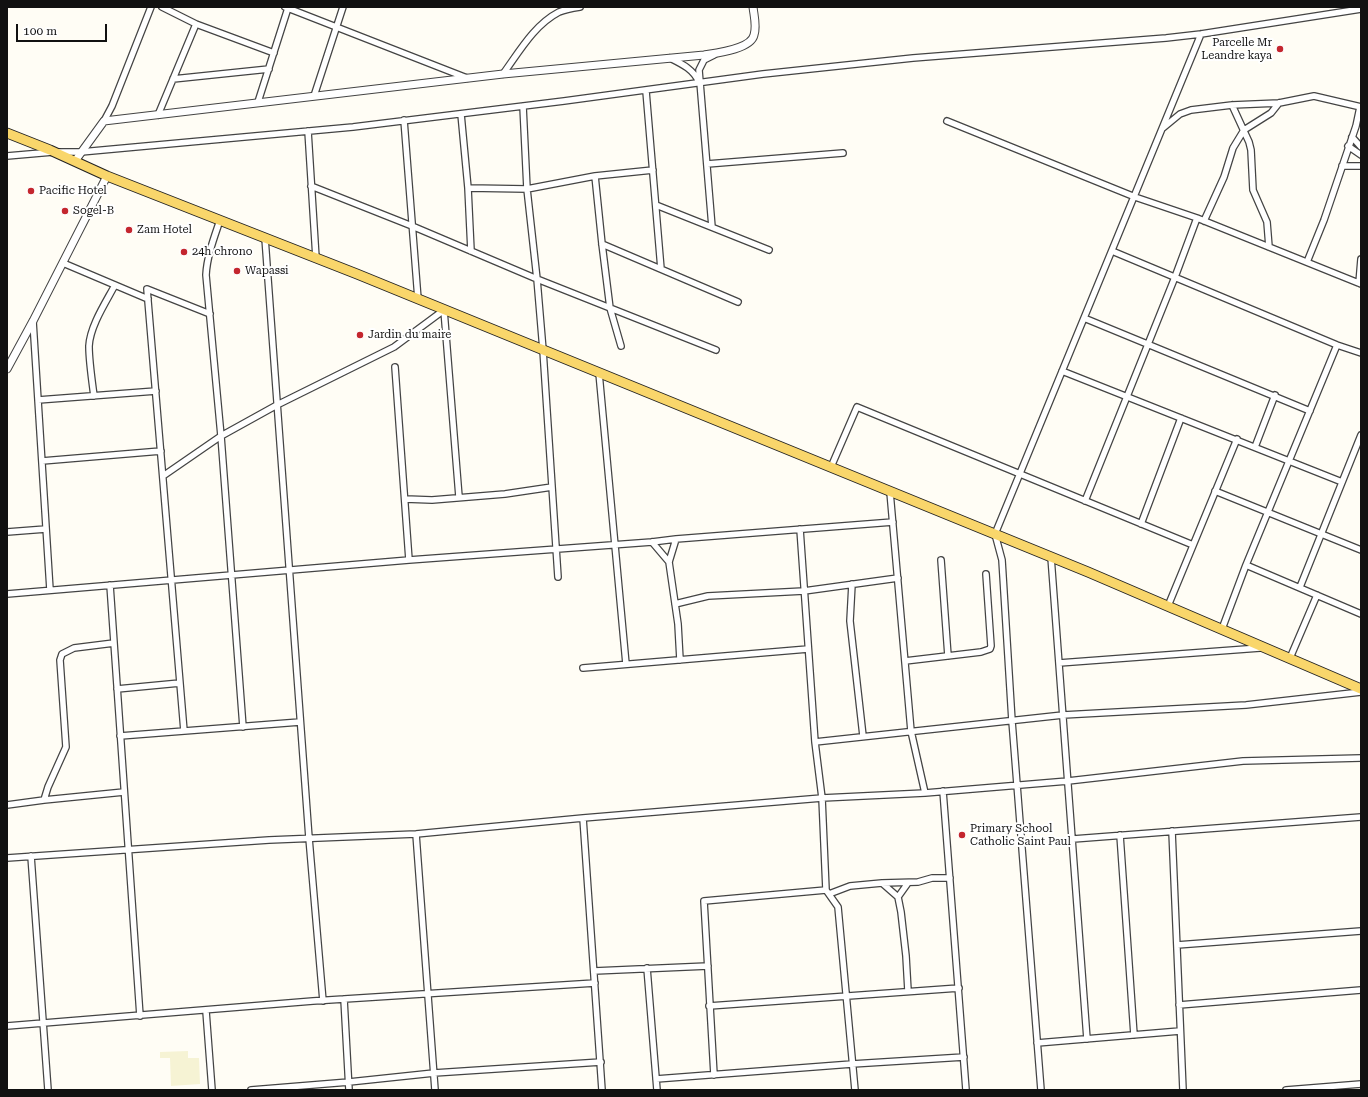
<!DOCTYPE html>
<html>
<head>
<meta charset="utf-8">
<style>
	body { margin:0 }
	#map { position:relative; width:1368px; height:1097px; overflow:hidden; background:#fffdf5; font-family:"Roboto Serif",serif }
	canvas { display:block }
	.frame { position:absolute; inset:0; border:8px solid #111; pointer-events:none }
	.scale { position:absolute; left:16px; top:24px; width:91px; height:18px; box-sizing:border-box; border:2px solid #111; border-top:0; padding-left:5px; font-size:12px; line-height:14px; white-space:nowrap; color:#111; -webkit-text-stroke:3px #fff; paint-order:stroke }
</style>
</head>
<body>
<div id="map">
<canvas width="1368" height="1097"></canvas>
<div class="frame"></div>
<div class="scale">100 m</div>
</div>
<script>
const ctx = document.querySelector('canvas').getContext('2d');
ctx.lineJoin = 'round';
function fillPath(path, color) { ctx.fillStyle = color; ctx.fill(path, 'evenodd'); }
function stroke(path, color, width, dash) { ctx.strokeStyle = color; ctx.lineWidth = width; ctx.lineCap = dash ? 'butt' : 'round'; ctx.setLineDash(dash || []); ctx.stroke(path); }
function label(font, color, halo, rows, align = 'center') {
  ctx.font = font + ' "Roboto Serif",serif'; ctx.lineWidth = 4; ctx.setLineDash([]); ctx.textBaseline = 'middle'; ctx.strokeStyle = halo; ctx.fillStyle = color; for (const [text, x, y, turn = 0] of rows) {
    ctx.save(); ctx.translate(x, y); ctx.rotate((+turn || 0) * Math.PI / 180); ctx.textAlign = isNaN(turn) ? turn : align; if (halo) ctx.strokeText(text, 0, 0); ctx.fillText(text, 0, 0); ctx.restore();
  }
}
fillPath(new Path2D(`
	M 188,1051 L 188,1058 L 199,1058 L 200,1084 L 171,1086 L 170,1058 L 160,1058 L 160,1052 Z`), '#f6f3d4');
const minor = new Path2D(`
	M 162,7 L 196,24 L 274,53
	M 285,7 L 467,78
	M 670,58 C 682,64 693,69 699,82
	M 503,74 C 519,52 534,25 559,12 C 566,9 573,8 580,7
	M 173,79 L 269,69
	M 646,91 L 661,269
	M 314,96 L 343,7
	M 258,102 L 288,8
	M 1232,105 L 1249,142 L 1251,150 L 1253,190 L 1267,222 L 1269,247
	M 523,106 L 527,189 L 537,279 L 543,350 L 558,577
	M 461,114 L 468,188 L 471,251
	M 158,115 L 196,24
	M 404,120 L 418,299
	M 104,121 L 112,106 L 151,7
	M 947,121 L 1135,197 L 1197,218 L 1361,284
	M 1163,128 L 1180,114 L 1191,110 L 1232,105 L 1279,103 L 1314,96 L 1361,107
	M 308,131 L 316,258
	M 1352,137 L 1361,147
	M 1348,146 L 1361,155
	M 7,156 L 53,152 L 81,152 L 353,127 L 564,101 L 763,74 L 913,58 L 1166,38 L 1201,34 L 1361,9
	M 707,164 L 843,153
	M 1342,166 L 1361,166
	M 595,176 L 602,244 L 610,308 L 621,346
	M 311,186 L 412,226 L 537,279 L 716,350
	M 468,188 L 527,189 L 595,176 L 653,170
	M 656,205 L 769,250
	M 220,220 C 214,238 207,256 206,275 L 221,436 L 243,727
	M 1204,221 L 1224,177 L 1233,148 L 1244,130 L 1271,113 L 1279,103
	M 712,227 L 699,70 L 704,60 L 714,55
	M 265,238 L 309,838 L 323,1001
	M 602,244 L 738,302
	M 1112,251 L 1337,345 L 1361,353
	M 1307,262 L 1324,220 L 1356,126 L 1360,107
	M 63,263 L 148,299
	M 1359,283 L 1361,259
	M 444,310 L 459,497
	M 1084,318 L 1310,411
	M 33,321 L 50,590
	M 395,367 L 409,560
	M 1062,371 L 1342,482
	M 599,373 L 626,664
	M 94,396 C 92,381 89,361 89,346 C 90,326 106,302 115,285
	M 38,400 L 156,391
	M 1255,447 L 1275,395
	M 42,461 L 161,451
	M 831,467 L 857,407 L 1193,545
	M 163,476 L 221,436 L 277,405 L 394,347 L 444,310
	M 1215,491 L 1361,550
	M 890,492 L 911,731 L 925,793
	M 405,499 L 432,500 L 505,494 L 552,487
	M 1085,501 L 1175,277 L 1197,218
	M 1141,524 L 1181,418
	M 800,529 L 815,742 L 822,798 L 826,890 L 838,907 L 855,1090
	M 7,532 L 46,529
	M 676,539 L 669,562 L 678,624 L 680,660
	M 652,542 L 669,562
	M 1051,557 L 1087,1039
	M 941,560 L 948,656
	M 1246,565 L 1361,614
	M 852,584 L 850,621 L 863,736
	M 110,585 L 140,1016
	M 1300,587 L 1361,435
	M 7,594 L 409,560 L 652,542 L 676,539 L 893,522
	M 675,604 L 708,596 L 804,591 L 898,578
	M 1168,606 L 1237,439
	M 1222,629 L 1246,565 L 1337,345
	M 1290,658 L 1317,595
	M 905,661 L 981,652 L 990,649 L 991,646 L 986,574
	M 1059,663 L 1260,648
	M 583,668 L 808,649
	M 117,689 L 180,683
	M 184,731 L 147,289 L 210,314
	M 120,736 L 300,722
	M 815,742 L 1063,715 L 1246,705 L 1361,692
	M 943,791 L 966,1090
	M 44,800 L 48,787 L 66,747 L 60,660 L 62,654 L 74,648 L 114,643
	M 7,805 L 44,800 L 124,792
	M 583,818 L 602,1090
	M 1172,831 L 1183,1090
	M 416,834 L 435,1090
	M 1120,835 L 1134,1035
	M 1073,839 L 1361,817
	M 31,856 L 48,1090
	M 7,858 L 269,840 L 416,834 L 583,818 L 822,798 L 925,793 L 1068,781 L 1243,761 L 1361,758
	M 882,883 L 918,882 L 932,878 L 950,878
	M 829,894 L 850,886 L 882,883 L 898,897 L 901,912 L 906,956 L 908,991
	M 898,897 L 908,883
	M 1177,945 L 1361,931
	M 647,968 L 657,1090
	M 594,971 L 708,966
	M 344,999 L 349,1090
	M 1179,1005 L 1361,990
	M 709,1006 L 959,988
	M 206,1011 L 212,1090
	M 7,1026 L 313,1001 L 595,983
	M 1037,1043 L 1180,1031
	M 714,1075 L 704,901 L 826,890
	M 656,1079 L 852,1064 L 964,1057
	M 251,1090 L 349,1082 L 434,1073 L 601,1062
	M 1041,1090 L 1012,721 L 1002,560 L 995,534 L 1201,34
	M 1286,1090 L 1361,1084`);
const tertiary = new Path2D(`
	M 75,161 L 104,121 L 503,74 L 704,55 C 717,53 751,49 754,35 C 757,26 754,16 753,7
	M 7,369 L 33,321 L 107,176`);
const primary = new Path2D(`
	M 7,133 L 50,150 L 107,176 L 357,274 L 1088,572 L 1361,689`);
stroke(minor, '#444', 8);
stroke(tertiary, '#444', 9);
stroke(primary, '#222', 11);
stroke(minor, '#fff', 5.5);
stroke(tertiary, '#fff', 7);
stroke(primary, '#f9d66b', 9);
for (const [x, y, r, color] of [
	[1280,49,4,"#c4262e"],
	[31,191,4,"#c4262e"],
	[65,211,4,"#c4262e"],
	[129,230,4,"#c4262e"],
	[184,252,4,"#c4262e"],
	[237,271,4,"#c4262e"],
	[360,335,4,"#c4262e"],
	[962,835,4,"#c4262e"]
]) { const dot = new Path2D(); dot.arc(x, y, r, 0, 2 * Math.PI); ctx.fillStyle = color; ctx.fill(dot); stroke(dot, '#fff', 1.5); }
label('11px', '#111', '#fff', [
	["Parcelle Mr",1272,43,"right"],
	["Leandre kaya",1272,56,"right"],
	["Pacific Hotel",39,191],
	["Sogel-B",73,211],
	["Zam Hotel",137,230],
	["24h chrono",192,252],
	["Wapassi",245,271],
	["Jardin du maire",368,335],
	["Primary School",970,829],
	["Catholic Saint Paul",970,842]
], 'left');
</script>
</body>
</html>
